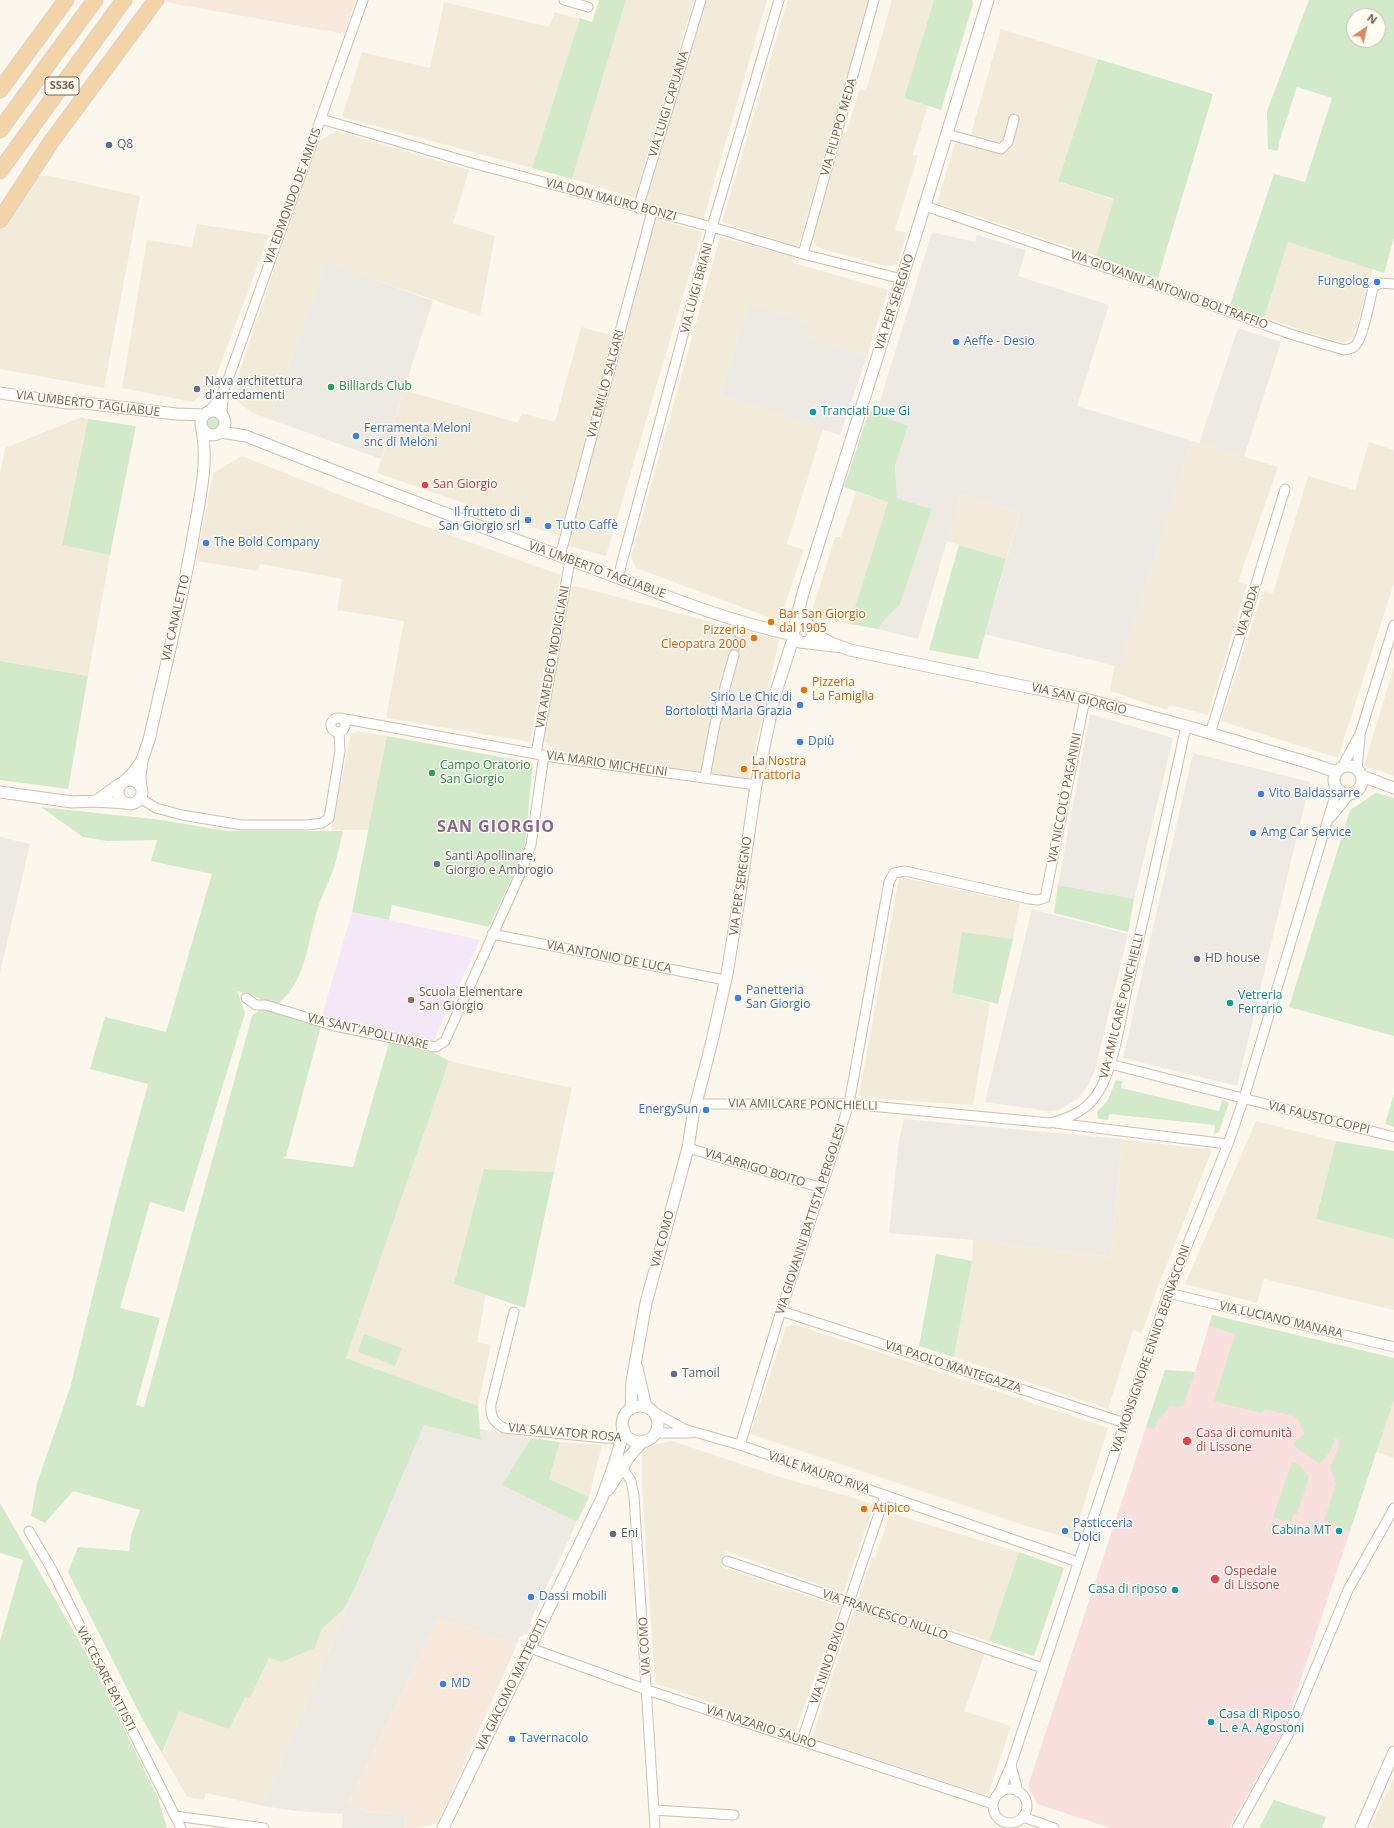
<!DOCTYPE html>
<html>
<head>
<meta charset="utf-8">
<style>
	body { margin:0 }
	#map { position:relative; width:1394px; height:1828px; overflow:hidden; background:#fcf7ec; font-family:"Open Sans",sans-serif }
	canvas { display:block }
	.north { position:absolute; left:1346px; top:8px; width:40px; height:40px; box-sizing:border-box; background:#fefbf2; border:1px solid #c8beb1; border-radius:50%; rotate:34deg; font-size:11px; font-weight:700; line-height:16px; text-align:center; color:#76624f }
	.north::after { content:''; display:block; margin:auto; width:14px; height:18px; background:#dc885a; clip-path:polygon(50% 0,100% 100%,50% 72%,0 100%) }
</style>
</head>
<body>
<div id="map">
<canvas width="1394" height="1828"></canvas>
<div class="north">N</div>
</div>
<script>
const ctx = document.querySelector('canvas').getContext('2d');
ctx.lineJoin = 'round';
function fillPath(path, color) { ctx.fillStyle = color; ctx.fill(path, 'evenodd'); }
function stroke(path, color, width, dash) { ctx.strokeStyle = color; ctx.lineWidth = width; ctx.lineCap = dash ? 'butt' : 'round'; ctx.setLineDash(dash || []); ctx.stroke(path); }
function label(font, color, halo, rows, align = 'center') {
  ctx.font = font + ' "Open Sans",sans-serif'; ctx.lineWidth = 3; ctx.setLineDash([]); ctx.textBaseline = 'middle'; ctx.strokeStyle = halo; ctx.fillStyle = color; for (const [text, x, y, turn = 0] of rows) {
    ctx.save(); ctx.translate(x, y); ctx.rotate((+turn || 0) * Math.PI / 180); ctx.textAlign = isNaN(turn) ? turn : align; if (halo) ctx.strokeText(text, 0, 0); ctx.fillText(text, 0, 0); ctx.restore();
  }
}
fillPath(new Path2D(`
	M 626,0 L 694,0 L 635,198 L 572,179 Z
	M 705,0 L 767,0 L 703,220 L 644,204 Z
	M 788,0 L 870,0 L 798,247 L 722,222 Z
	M 892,0 L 934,0 L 904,98 L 928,106 L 913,154 L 918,156 L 895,230 L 907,233 L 897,264 L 888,267 L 816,247 L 812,236 L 843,131 L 846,133 L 860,89 L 866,91 Z
	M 444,2 L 549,27 L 555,12 L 575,18 L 580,18 L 532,168 L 342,117 L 362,52 L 430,68 Z
	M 1001,29 L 1098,59 L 1058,181 L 1114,200 L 1096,256 L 937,203 L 956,140 L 968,144 Z
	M 337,131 L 469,170 L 453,223 L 495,236 L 480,316 L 327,263 L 269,419 L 253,413 L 231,397 L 317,142 Z
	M 36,176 L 51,176 L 140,196 L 104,388 L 0,369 L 0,229 Z
	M 654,218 L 702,232 L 606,556 L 568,546 Z
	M 197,224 L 269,235 L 212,387 L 193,402 L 122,388 L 147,240 L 192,247 Z
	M 720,237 L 795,257 L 794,263 L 888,290 L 867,356 L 807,337 L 810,324 L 749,305 L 720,395 L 823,429 L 787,544 L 804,550 L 779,621 L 636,568 L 631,557 Z
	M 1288,242 L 1373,269 L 1354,337 L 1343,343 L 1264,318 Z
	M 581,327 L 615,336 L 559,536 L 377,473 L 404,390 L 518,423 L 522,413 L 555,422 Z
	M 82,417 L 88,419 L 62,545 L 110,555 L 88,676 L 0,661 L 0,475 L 5,448 Z
	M 1192,441 L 1278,467 L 1238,582 L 1247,585 L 1208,715 L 1170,705 L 1166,710 L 1110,691 L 1114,666 L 1120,666 Z
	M 1369,442 L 1394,450 L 1394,583 L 1338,758 L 1221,721 L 1263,591 L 1273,593 L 1308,476 L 1355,490 Z
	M 242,456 L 363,504 L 561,575 L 530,742 L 386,718 L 404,621 L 337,610 L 342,579 L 260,564 L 258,571 L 196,561 L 213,473 Z
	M 856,492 L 889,502 L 850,624 L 820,617 L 813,607 L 835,537 L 841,537 Z
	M 961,494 L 1020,513 L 1006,559 L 946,541 Z
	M 576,586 L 779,640 L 748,780 L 682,771 L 555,750 L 542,739 L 567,587 Z
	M 1394,666 L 1394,776 L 1364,766 Z
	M 358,731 L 387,736 L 369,830 L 331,830 L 351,734 Z
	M 899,877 L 1020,903 L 1013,939 L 962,933 L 952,993 L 990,1003 L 973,1105 L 881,1099 L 859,1096 Z
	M 449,1061 L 572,1088 L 554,1172 L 484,1169 L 455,1284 L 486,1295 L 477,1342 L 491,1345 L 478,1406 L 346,1358 Z
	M 1256,1121 L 1336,1141 L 1316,1219 L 1394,1239 L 1394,1310 L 1264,1279 L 1257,1303 L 1185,1284 Z
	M 1122,1139 L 1212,1150 L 1156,1292 L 1142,1333 L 1133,1330 L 1108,1409 L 954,1357 L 972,1261 L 973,1240 L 1111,1257 Z
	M 794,1324 L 1108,1428 L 1073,1539 L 1026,1526 L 750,1434 L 786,1327 Z
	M 1394,1399 L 1394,1458 L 1376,1452 Z
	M 672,1441 L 783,1478 L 848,1496 L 874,1505 L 844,1591 L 840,1592 L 725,1551 L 722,1567 L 840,1607 L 795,1732 L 655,1683 L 642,1487 L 642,1451 L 646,1446 Z
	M 560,1442 L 602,1445 L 589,1497 L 549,1479 Z
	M 890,1513 L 1019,1552 L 989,1641 L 956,1631 L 858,1599 L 872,1557 L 875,1558 Z
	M 355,1588 L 263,1806 L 206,1793 L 204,1800 L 187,1797 L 144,1722 L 163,1753 L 179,1710 L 245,1696 L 250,1697 L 269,1658 L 315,1648 L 322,1629 L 344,1609 Z
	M 854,1611 L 985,1653 L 964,1711 L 1011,1726 L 989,1792 L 985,1795 L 812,1738 Z
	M 1394,1778 L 1394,1828 L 1370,1828 Z`), '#f3ebda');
fillPath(new Path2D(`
	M 165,0 L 355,0 L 345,34 L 164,2 Z
	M 438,1618 L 517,1644 L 438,1823 L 419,1828 L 404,1828 L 405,1815 L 367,1812 L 348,1803 Z`), '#f8e9dd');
fillPath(new Path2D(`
	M 932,232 L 975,242 L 977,235 L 1026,250 L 1018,276 L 1109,305 L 1077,406 L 1192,441 L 1120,667 L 985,634 L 1020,513 L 961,494 L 918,639 L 878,629 L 886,618 L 900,605 L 932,509 L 897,498 L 895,466 L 908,427 L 876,414 Z
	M 327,262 L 433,301 L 381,459 L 269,419 Z
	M 749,304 L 810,324 L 807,337 L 867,356 L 840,435 L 720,395 Z
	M 1238,328 L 1281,342 L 1244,457 L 1199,443 Z
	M 1090,714 L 1173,738 L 1134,899 L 1058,885 Z
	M 1193,753 L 1310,782 L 1237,1086 L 1123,1058 Z
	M 0,837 L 30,844 L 0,973 Z
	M 1032,909 L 1128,934 L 1095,1070 L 1088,1085 L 1078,1099 L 1058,1110 L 1048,1111 L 985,1102 Z
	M 904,1119 L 1122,1139 L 1111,1257 L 973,1240 L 889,1233 L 899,1140 Z
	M 424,1425 L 481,1440 L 480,1429 L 531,1438 L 502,1485 L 577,1522 L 534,1613 L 527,1634 L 520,1637 L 517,1644 L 438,1618 L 348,1803 L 367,1812 L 405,1815 L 404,1828 L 342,1828 L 343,1814 L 296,1811 L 263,1806 Z`), '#edeae4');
fillPath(new Path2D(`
	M 352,912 L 480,940 L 433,1041 L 321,1019 Z`), '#f4e8f8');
fillPath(new Path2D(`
	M 1212,1315 L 1394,1358 L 1394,1399 L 1284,1730 L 1229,1828 L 1110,1828 L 1037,1804 L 1028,1786 L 1165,1370 L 1195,1372 Z`), '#f9e0df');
fillPath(new Path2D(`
	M 598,0 L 626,0 L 572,179 L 532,168 L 580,18 L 592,22 L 599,1 Z
	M 934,0 L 972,0 L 973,4 L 941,110 L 904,98 Z
	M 1309,0 L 1394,0 L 1394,238 L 1384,273 L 1288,242 L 1264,318 L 1230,305 L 1274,174 L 1305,182 L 1332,98 L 1297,87 L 1279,142 L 1278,151 L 1268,149 L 1267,111 ZM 1354,16 L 1378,16 L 1378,40 L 1354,40 Z
	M 1098,59 L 1213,94 L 1158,278 L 1096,256 L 1114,199 L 1058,181 Z
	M 869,411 L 908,426 L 895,466 L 897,498 L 932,509 L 900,605 L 886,618 L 878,629 L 850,624 L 888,502 L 844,487 Z
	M205 423a8 8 0 1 1 16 0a8 8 0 1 1-16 0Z
	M 88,419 L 136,426 L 110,555 L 62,545 Z
	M 959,545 L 1006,559 L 978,659 L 929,650 Z
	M 0,661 L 88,676 L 68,789 L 0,780 Z
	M 387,736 L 533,763 L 525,844 L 516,869 L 489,927 L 392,905 L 389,920 L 352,912 Z
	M 1376,793 L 1394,798 L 1394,1036 L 1289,1007 L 1350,810 Z
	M 41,807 L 162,820 L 226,831 L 343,831 C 340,843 338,855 334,867 C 330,880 323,893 318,907 C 307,942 307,983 275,1006 L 252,995 L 237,991 L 245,1013 L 184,1212 L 150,1202 L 120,1308 L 160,1318 L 136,1405 L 144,1407 L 252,1016 L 261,1009 L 321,1026 L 286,1156 L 283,1158 L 353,1167 L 389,1043 L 433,1052 L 449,1061 L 346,1358 L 478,1406 L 481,1440 L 424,1425 L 355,1588 L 344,1609 L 322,1629 L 315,1648 L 281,1662 L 269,1658 L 250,1698 L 245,1697 L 229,1729 L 179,1711 L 162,1753 L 144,1722 L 68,1572 L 78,1547 L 129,1551 L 131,1535 L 140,1510 L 73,1491 L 45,1523 L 31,1516 L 37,1483 L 70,1388 L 115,1205 L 148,1084 L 90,1069 L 105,1017 L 166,1032 L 212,874 L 151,861 L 157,840 L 107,841 L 83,837 Z
	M 1058,885 L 1134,899 L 1128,932 L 1054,913 Z
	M 962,932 L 1013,939 L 998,1004 L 952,993 Z
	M 1116,1080 L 1122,1081 L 1121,1088 L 1219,1111 L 1222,1100 L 1229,1103 L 1219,1132 L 1214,1134 L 1215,1125 L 1109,1114 L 1108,1120 L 1098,1119 L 1097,1112 L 1108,1100 Z
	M 1394,1094 L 1394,1127 L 1385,1124 Z
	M 1336,1141 L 1394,1151 L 1394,1239 L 1316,1219 Z
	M 484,1169 L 554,1172 L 525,1308 L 454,1284 Z
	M 936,1254 L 972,1261 L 954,1357 L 919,1346 Z
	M 1212,1315 L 1394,1358 L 1394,1399 L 1350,1531 L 1324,1521 L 1336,1483 L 1330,1467 L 1339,1446 L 1339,1440 L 1335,1438 L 1331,1450 L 1320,1464 L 1294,1446 L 1294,1442 L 1304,1434 L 1299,1421 L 1292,1416 L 1266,1409 L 1261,1413 L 1214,1401 L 1235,1334 L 1209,1326 Z
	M 364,1334 L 402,1348 L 395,1366 L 358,1352 Z
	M 1165,1370 L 1195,1372 L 1183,1406 L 1177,1407 L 1172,1405 L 1158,1420 L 1154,1429 L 1146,1427 Z
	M 531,1438 L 560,1442 L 549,1479 L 589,1497 L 577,1522 L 502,1485 Z
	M 1292,1462 L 1300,1465 L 1309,1477 L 1297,1514 L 1294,1513 L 1291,1523 L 1273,1517 Z
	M 0,1503 L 90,1660 L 158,1798 L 167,1828 L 0,1828 L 0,1641 L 23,1560 L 0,1553 Z
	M 1019,1552 L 1064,1568 L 1034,1656 L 989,1641 Z
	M 1274,1800 L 1326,1817 L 1322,1828 L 1259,1828 Z`), '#d2e9ca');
stroke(new Path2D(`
	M 734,655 L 739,633`), '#dad2c5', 9, [9, 4.5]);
const minor = new Path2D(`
	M 564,0 L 588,7
	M 321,119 L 472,163 L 712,227 L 803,254 L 902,279
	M 947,134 L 1001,149 L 1008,142 L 1014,119
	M 925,206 L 1149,282 L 1290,334 L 1344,350 C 1348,349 1352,349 1355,346 C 1363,339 1370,299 1373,288 L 1379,283 L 1394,284
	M 638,208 L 701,0
	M 803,254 L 874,0
	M 207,413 L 217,402 L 226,385 L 363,0
	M 222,415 L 223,395
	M 560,556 L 652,212
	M 618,577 L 712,227 L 779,0
	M 739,633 L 742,622
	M 340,718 L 558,758 L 756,785
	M331 725a7 7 0 1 1 14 0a7 7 0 1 1-14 0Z
	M 1210,734 L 1285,489
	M 536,754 L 570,560
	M 1342,767 L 1360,734 L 1394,625
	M 1357,769 L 1360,737
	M 705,777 L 715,724 L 734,655
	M 140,798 L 156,808 L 182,815 L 242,825 L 308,825 L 322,823 L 329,818 L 340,751 L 339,732
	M 1331,817 L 1349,795
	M 492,934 L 725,980
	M 246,998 L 256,1005 L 266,1005 L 335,1026 L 436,1047 L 445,1041 L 522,870 L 531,845 L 544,755
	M 1110,1064 L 1394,1137
	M 696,1104 L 849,1104 L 1050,1123 C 1070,1118 1088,1110 1099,1091 C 1114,1066 1121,1018 1127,989 C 1148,902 1167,814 1186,726
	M 1055,1123 L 1228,1144
	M 688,1148 L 822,1188
	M 1168,1293 L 1394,1347
	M 781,1311 L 1125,1423
	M 514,1312 L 491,1404 C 490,1416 493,1422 504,1428 L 604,1438 L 631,1439
	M 654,1412 L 684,1429 L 740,1445 L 1078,1562
	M 655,1433 L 690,1433
	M 740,1445 L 781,1311 L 849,1104 L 889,882 L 894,873 L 905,871 L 1029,899 L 1038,900 L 1045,898 L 1085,699
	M 622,1467 L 631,1481 L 634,1496 L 655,1828
	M 29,1531 L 51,1568 L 181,1828
	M 727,1561 L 1043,1668
	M 530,1648 L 647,1690 L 993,1804
	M 802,1740 L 885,1496
	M 1011,1765 L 1018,1792
	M993 1806a17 17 0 1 1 34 0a17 17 0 1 1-34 0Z
	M 999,1793 L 1011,1765 L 1168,1293 L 1228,1144 L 1244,1098 L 1337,789
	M 654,1810 L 734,1815
	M 175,1816 L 264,1828
	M 1023,1817 L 1054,1828
	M 1237,1828 L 1288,1735 L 1348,1590 L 1394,1508`);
const tertiary = new Path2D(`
	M 0,393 L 67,403 L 85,403 L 176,414 L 204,415
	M201 423a12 12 0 1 1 24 0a12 12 0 1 1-24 0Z
	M 221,432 L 246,436 C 354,479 462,520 571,560 C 644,587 717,619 794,635
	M 794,629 L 802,623 L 808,624 L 813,633 L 811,639
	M 813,633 L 831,643 L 850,650 L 1085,699 L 1186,726 L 1313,764 L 1336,772
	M 842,647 L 800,642 L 795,638 L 793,632 L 803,593 L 916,234 L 988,0
	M 142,760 L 149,740 C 165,669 183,598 195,526 C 201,493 208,462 202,429
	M1334 780a14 14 0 1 1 28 0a14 14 0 1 1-28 0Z
	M 1362,776 L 1394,788
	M118 792a12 12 0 1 1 24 0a12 12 0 1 1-24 0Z
	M 123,782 L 132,774 L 142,760 L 140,777 L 141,787
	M 120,784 L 96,801 L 126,803
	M 0,792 L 72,802 L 96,801
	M 637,1368 L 646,1407
	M622 1424a18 18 0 1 1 36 0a18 18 0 1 1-36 0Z
	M 631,1409 L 632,1381 L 646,1303 L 688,1148 L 693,1115 L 712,1041 L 727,974 L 739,900 L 756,785 L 775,695 L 794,636
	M 608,1490 L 629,1457 L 643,1441
	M 443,1828 L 602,1498 L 616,1459 L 624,1430
	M 1361,1828 L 1394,1752`);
const trunk = new Path2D(`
	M 0,90 L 66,0
	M 0,130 L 95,0
	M 0,171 L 124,0
	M 0,220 L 51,142 L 156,0`);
stroke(minor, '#cdc1b1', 11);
stroke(tertiary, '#cdc1b1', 13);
stroke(trunk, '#d9d3ce', 17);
stroke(minor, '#fff', 9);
stroke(tertiary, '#fff', 11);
stroke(trunk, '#f3d4a8', 15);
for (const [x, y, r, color] of [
	[109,145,4,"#5c6f8a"],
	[1377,282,4,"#3f7fe0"],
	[956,342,4,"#3f7fe0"],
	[331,387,4,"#2e9e5b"],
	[197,389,4,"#5c6f8a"],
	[813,412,4,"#0f9aa8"],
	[356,436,4,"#3f7fe0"],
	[425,485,4,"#e0444e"],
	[528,520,4,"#3f7fe0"],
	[548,526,4,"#3f7fe0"],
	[206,543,4,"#3f7fe0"],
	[771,622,4,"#e8710a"],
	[754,638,4,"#e8710a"],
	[804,690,4,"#e8710a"],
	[800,705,4,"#3f7fe0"],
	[800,742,4,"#3f7fe0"],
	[744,769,4,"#e8710a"],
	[432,773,4,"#2e9e5b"],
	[1261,794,4,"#3f7fe0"],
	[1253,833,4,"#3f7fe0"],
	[437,864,4,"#6b7280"],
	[1197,959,4,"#5c6f8a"],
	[738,998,4,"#3f7fe0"],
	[411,1000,4,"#8d6e63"],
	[1230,1003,4,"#0f9aa8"],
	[706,1110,4,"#3f7fe0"],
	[674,1374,4,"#5c6f8a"],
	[1187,1441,5,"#e0444e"],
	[864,1509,4,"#e8710a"],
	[1065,1531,4,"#3f7fe0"],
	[1339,1531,4,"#0f9aa8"],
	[613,1534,4,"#5c6f8a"],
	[1215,1579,5,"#e0444e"],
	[1175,1590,4,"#0f9aa8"],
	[531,1597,4,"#3f7fe0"],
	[443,1684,4,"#3f7fe0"],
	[1211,1722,4,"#0f9aa8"],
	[512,1739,4,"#3f7fe0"]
]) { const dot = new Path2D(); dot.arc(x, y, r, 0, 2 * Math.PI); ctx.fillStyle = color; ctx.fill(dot); stroke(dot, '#fefbf2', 1.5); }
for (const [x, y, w] of [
	[62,86,34]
]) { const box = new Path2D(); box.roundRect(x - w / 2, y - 9, w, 18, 3); ctx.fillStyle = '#fefbf2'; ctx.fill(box); stroke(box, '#76624f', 1); }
label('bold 11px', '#76624f', null, [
	["SS36",62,86]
]);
label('12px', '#76624f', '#fefbf2', [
	["VIA LUIGI CAPUANA",669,104,-73],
	["VIA FILIPPO MEDA",839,127,-74],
	["VIA EDMONDO DE AMICIS",293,196,-70],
	["VIA DON MAURO BONZI",611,200,15],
	["VIA LUIGI BRIANI",697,288,-75],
	["VIA GIOVANNI ANTONIO BOLTRAFFIO",1169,290,20],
	["VIA PER SEREGNO",895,302,-72],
	["VIA EMILIO SALGARI",606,384,-75],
	["VIA UMBERTO TAGLIABUE",88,404,7],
	["VIA UMBERTO TAGLIABUE",597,570,20],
	["VIA ADDA",1248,611,-73],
	["VIA CANALETTO",176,618,-77],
	["VIA AMEDEO MODIGLIANI",553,657,-80],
	["VIA SAN GIORGIO",1079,699,14],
	["VIA MARIO MICHELINI",607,764,8],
	["VIA NICCOLÒ PAGANINI",1065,798,-79],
	["VIA PER SEREGNO",741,886,-82],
	["VIA ANTONIO DE LUCA",609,957,11],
	["VIA AMILCARE PONCHIELLI",1122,1006,-76],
	["VIA SANT'APOLLINARE",368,1032,13],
	["VIA AMILCARE PONCHIELLI",803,1105,1],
	["VIA FAUSTO COPPI",1319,1118,14],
	["VIA ARRIGO BOITO",755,1168,17],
	["VIA GIOVANNI BATTISTA PERGOLESI",811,1219,-72],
	["VIA COMO",663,1239,-75],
	["VIA LUCIANO MANARA",1281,1320,13],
	["VIA MONSIGNORE ENNIO BERNASCONI",1151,1349,-71],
	["VIA PAOLO MANTEGAZZA",953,1367,18],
	["VIA SALVATOR ROSA",565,1433,5],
	["VIALE MAURO RIVA",819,1473,19],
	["VIA FRANCESCO NULLO",885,1615,19],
	["VIA COMO",645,1646,-93],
	["VIA NINO BIXIO",828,1663,-71],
	["VIA CESARE BATTISTI",106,1679,63],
	["VIA GIACOMO MATTEOTTI",512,1685,-64],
	["VIA NAZARIO SAURO",761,1727,18]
]);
label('12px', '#4e5e75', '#fefbf2', [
	["Q8",117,145],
	["Nava architettura",205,382],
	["d'arredamenti",205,396],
	["HD house",1205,959],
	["Tamoil",682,1374],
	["Eni",621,1534]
], 'left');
label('12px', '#366cbe', '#fefbf2', [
	["Fungolog",1369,282,"right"],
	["Aeffe - Desio",964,342],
	["Ferramenta Meloni",364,429],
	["snc di Meloni",364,443],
	["Il frutteto di",520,513,"right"],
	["San Giorgio srl",520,527,"right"],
	["Tutto Caffè",556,526],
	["The Bold Company",214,543],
	["Sirio Le Chic di",792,698,"right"],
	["Bortolotti Maria Grazia",792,712,"right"],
	["Dpiù",808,742],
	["Vito Baldassarre",1269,794],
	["Amg Car Service",1261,833],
	["Panetteria",746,991],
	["San Giorgio",746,1005],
	["EnergySun",698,1110,"right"],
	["Pasticceria",1073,1524],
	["Dolci",1073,1538],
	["Dassi mobili",539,1597],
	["MD",451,1684],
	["Tavernacolo",520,1739]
], 'left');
label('12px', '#27864d', '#fefbf2', [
	["Billiards Club",339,387],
	["Campo Oratorio",440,766],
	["San Giorgio",440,780]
], 'left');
label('12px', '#0d838f', '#fefbf2', [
	["Tranciati Due Gi",821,412],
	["Vetreria",1238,996],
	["Ferrario",1238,1010],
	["Cabina MT",1331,1531,"right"],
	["Casa di riposo",1167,1590,"right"],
	["Casa di Riposo",1219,1715],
	["L. e A. Agostoni",1219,1729]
], 'left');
label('12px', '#be3a42', '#fefbf2', [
	["San Giorgio",433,485],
	["Casa di comunità",1196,1434],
	["di Lissone",1196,1448],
	["Ospedale",1224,1572],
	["di Lissone",1224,1586]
], 'left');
label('12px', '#c56008', '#fefbf2', [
	["Bar San Giorgio",779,615],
	["dal 1905",779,629],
	["Pizzeria",746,631,"right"],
	["Cleopatra 2000",746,645,"right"],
	["Pizzeria",812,683],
	["La Famiglia",812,697],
	["La Nostra",752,762],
	["Trattoria",752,776],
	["Atipico",872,1509]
], 'left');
label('12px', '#5b616d', '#fefbf2', [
	["Santi Apollinare,",445,857],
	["Giorgio e Ambrogio",445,871]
], 'left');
label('12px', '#785e54', '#fefbf2', [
	["Scuola Elementare",419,993],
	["San Giorgio",419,1007]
], 'left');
ctx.letterSpacing = '1px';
label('bold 16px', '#896791', '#fefbf2', [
	["SAN GIORGIO",496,827]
]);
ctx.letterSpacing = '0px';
</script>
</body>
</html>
